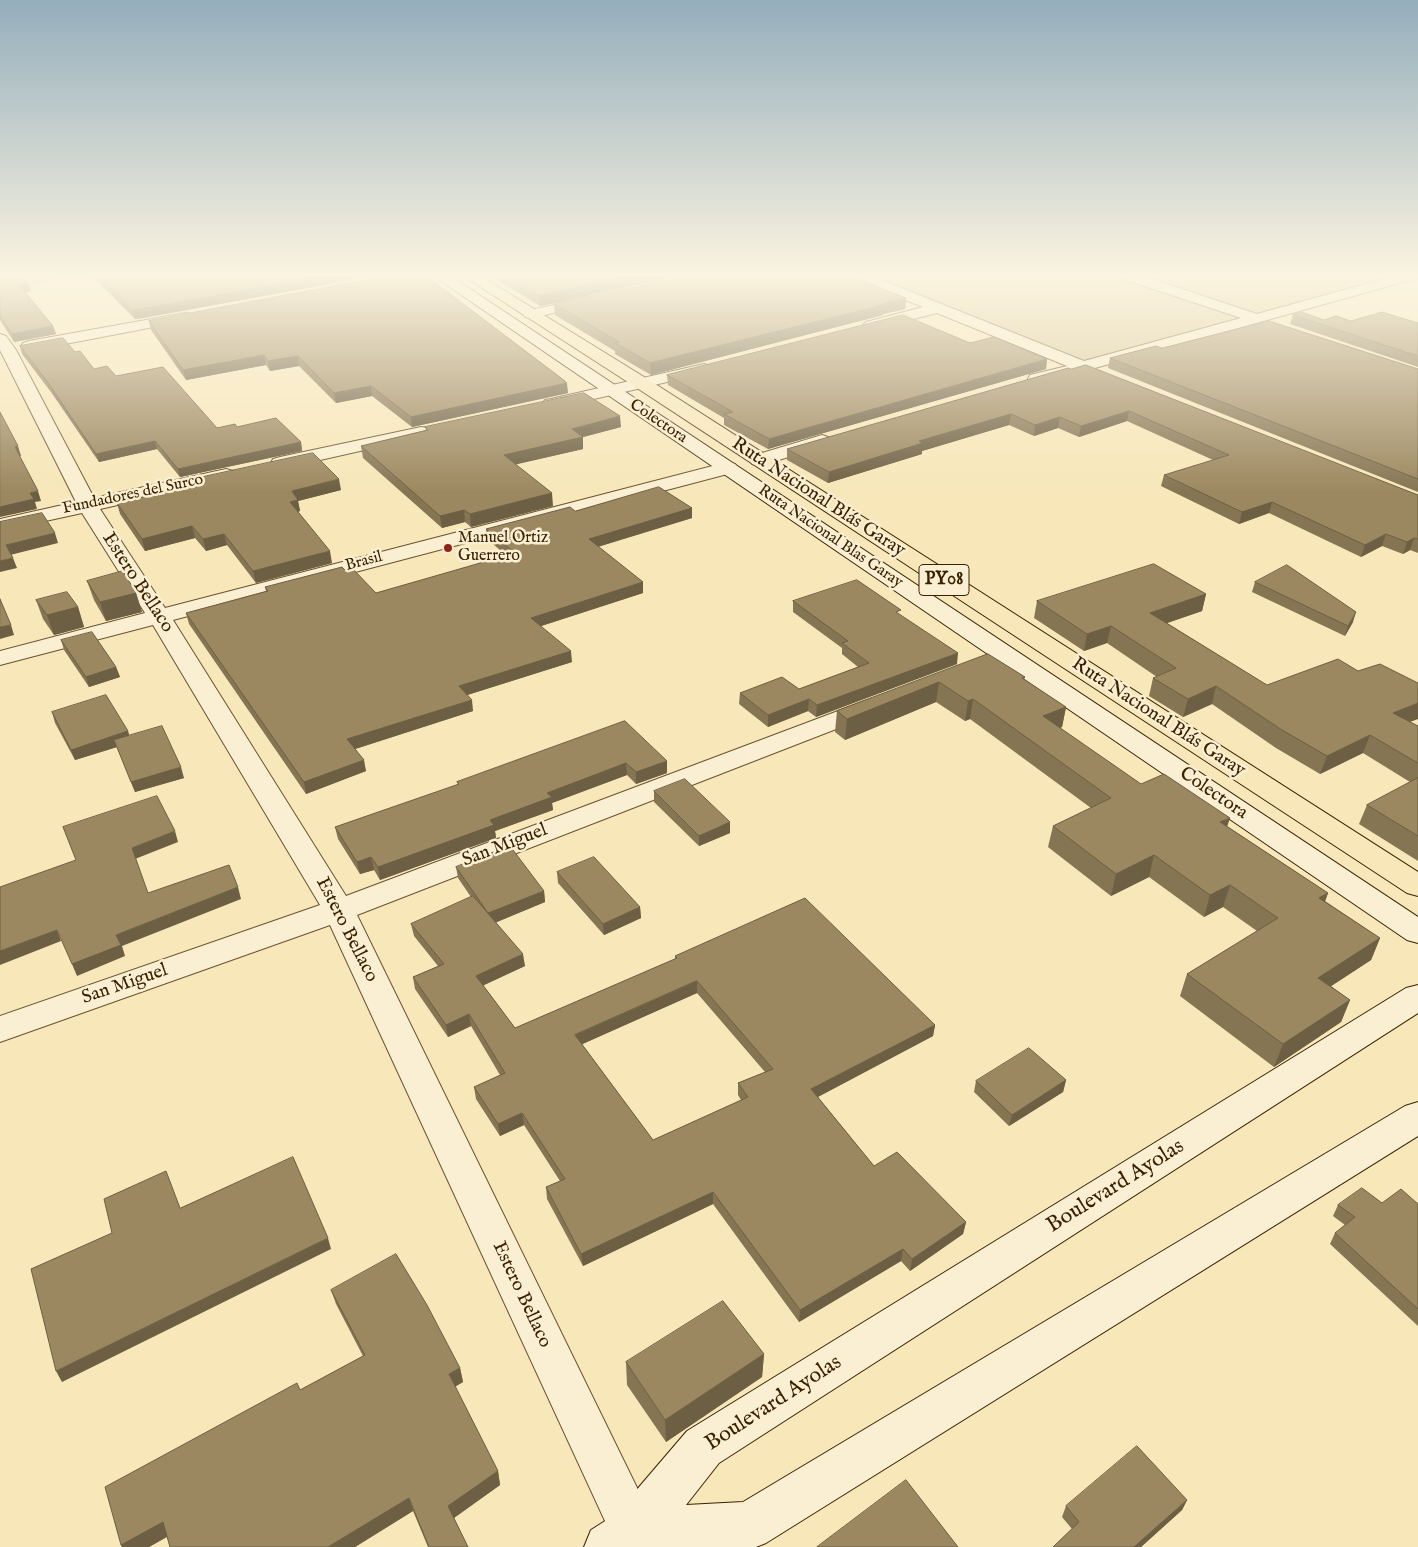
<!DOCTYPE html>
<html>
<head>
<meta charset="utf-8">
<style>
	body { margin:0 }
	canvas { display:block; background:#f7e7b9 }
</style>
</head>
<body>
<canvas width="1418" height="1547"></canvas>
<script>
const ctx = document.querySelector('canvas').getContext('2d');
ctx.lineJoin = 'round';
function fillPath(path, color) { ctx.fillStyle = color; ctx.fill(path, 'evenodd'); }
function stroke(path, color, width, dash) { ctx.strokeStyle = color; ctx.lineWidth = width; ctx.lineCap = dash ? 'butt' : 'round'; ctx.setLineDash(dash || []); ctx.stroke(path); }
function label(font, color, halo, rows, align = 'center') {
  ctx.font = font + ' "IM FELL English",serif'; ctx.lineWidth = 5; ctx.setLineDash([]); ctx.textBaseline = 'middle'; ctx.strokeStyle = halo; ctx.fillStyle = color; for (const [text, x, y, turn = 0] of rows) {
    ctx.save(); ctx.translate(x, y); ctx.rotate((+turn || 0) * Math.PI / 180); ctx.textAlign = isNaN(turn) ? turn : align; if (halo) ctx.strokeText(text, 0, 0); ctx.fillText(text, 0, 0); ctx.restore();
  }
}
fillPath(new Path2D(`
	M 868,275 L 1409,275 L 1087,361 Z`), '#d7c69a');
const street = new Path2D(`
	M 19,275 L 52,275 L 45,279 L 0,287 L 0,279 Z
	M 849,275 L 869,275 L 1084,361 L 1241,318 L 1120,278 L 1118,275 L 1140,275 L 1257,314 L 1398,275 L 1418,275 L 1418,278 L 1095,368 L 1093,371 L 1082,372 L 1036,384 L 1030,383 L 1028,379 L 1030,375 L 1067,366 L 937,313 L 871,330 L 866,328 L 863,325 L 866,322 L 923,307 L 851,278 Z
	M 592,297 L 597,298 L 599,301 L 597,304 L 530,318 L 525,317 L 523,314 L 525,311 Z
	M 185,313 L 190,314 L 192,317 L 190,320 L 29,351 L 23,349 L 21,346 L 23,343 L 29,341 Z
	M 0,334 L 6,336 L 16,350 L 94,498 L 226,469 L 233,471 L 236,475 L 233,479 L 100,509 L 165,608 L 728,462 L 735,464 L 738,468 L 735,472 L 173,620 L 346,896 L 862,702 L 871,699 L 880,702 L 884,707 L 880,712 L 357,915 L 666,1547 L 617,1547 L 330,925 L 0,1042 L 0,1016 L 320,905 L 153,625 L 0,665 L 0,651 L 145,613 L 82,513 L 0,531 L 0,519 L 76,502 L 0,350 Z
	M 704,364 L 710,366 L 712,369 L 710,372 L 551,409 L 545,408 L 542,404 L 545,400 L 551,399 Z
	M 421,427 L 427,428 L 430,432 L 427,436 L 280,469 L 273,467 L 271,463 L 273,459 L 280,457 Z
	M 822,435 L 828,437 L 831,441 L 828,445 L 759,466 L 752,464 L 750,460 L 752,456 Z`);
const secondary = new Path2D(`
	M 432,275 L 449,275 L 1418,917 L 1418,943 L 1407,940 Z
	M 1418,985 L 1418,1013 L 719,1463 L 686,1505 L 743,1502 L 1405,1106 L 1418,1102 L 1418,1136 L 766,1543 L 756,1547 L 584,1547 L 591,1530 L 616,1514 L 687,1431 L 1406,988 Z`);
const highway = new Path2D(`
	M 462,275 L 479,275 L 649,380 L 1418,872 L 1418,896 L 1407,893 L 637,388 Z`);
stroke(street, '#69532e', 2);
stroke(secondary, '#3a2200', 2);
stroke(highway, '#3a2200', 2);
fillPath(street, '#faefd2');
fillPath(secondary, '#faefd2');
fillPath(highway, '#f7e7b9');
fillPath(new Path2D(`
	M 91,275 L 378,275 L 143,318 L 135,319 Z
	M 489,275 L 683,275 L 540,306 Z
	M 0,280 L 31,291 L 25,292 L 53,326 L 56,334 L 14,342 L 0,320 Z
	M 906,298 L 905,309 L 883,314 L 883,315 L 651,375 L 615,354 L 615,351 L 555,315 L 554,304 Z
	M 1293,315 L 1324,320 L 1418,323 L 1418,367 L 1290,324 Z
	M 149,321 L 565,381 L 568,393 L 412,427 L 372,396 L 336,403 L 299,366 L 270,371 L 266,365 L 186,380 L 151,330 Z
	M 970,343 L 1047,359 L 1046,369 L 768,449 L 724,425 L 724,418 L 668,385 L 667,375 Z
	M 20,346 L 75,352 L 94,369 L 116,376 L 217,428 L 237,427 L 301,442 L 302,451 L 180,477 L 157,449 L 99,462 L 51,392 L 22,354 Z
	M 1162,348 L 1418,369 L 1418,492 L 1108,368 L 1110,358 Z
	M 1068,368 L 1418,495 L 1418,553 L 1410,550 L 1403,554 L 1382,546 L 1361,557 L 1269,513 L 1239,524 L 1161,486 L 1164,475 L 1213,460 L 1127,421 L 1079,437 L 1058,428 L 1034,436 L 1009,425 L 922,451 L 922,454 L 828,483 L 787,460 L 787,449 Z
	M 425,427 L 621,427 L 583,437 L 583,449 L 516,464 L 553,506 L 471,527 L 465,522 L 442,528 L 363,458 L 361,446 L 426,430 Z
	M 189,480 L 341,490 L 298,501 L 300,511 L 298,512 L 332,563 L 256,583 L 227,545 L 206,551 L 195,538 L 145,551 L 120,514 L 117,503 L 190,486 Z
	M 692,508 L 692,518 L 598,547 L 643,582 L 643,593 L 541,626 L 572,662 L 467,695 L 473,711 L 355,749 L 366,771 L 306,794 L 189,624 L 186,613 L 266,591 L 265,587 L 345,570 L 376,593 L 507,556 L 487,539 L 486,529 L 575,511 Z
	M 87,581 L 136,593 L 142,612 L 106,621 L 94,600 Z
	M 1255,582 L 1353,622 L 1345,636 L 1252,592 Z
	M 1206,594 L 1202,611 L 1167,623 L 1267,685 L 1410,722 L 1418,726 L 1418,861 L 1359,824 L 1367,805 L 1410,782 L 1363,753 L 1320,774 L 1276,748 L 1212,704 L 1183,717 L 1149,696 L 1153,678 L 1157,677 L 1107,643 L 1084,651 L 1034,618 L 1037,601 Z
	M 36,600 L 78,607 L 84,627 L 54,635 L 43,619 Z
	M 793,601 L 900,615 L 957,664 L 816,717 L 808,711 L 768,727 L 739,704 L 740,693 L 799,689 L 858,667 L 842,654 L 842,648 L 793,612 Z
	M 61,640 L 116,667 L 120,677 L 89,687 L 64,650 Z
	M 988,654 L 1025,677 L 1024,680 L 1066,707 L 1062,727 L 1060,728 L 1141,784 L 1227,826 L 1328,893 L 1325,901 L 1380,938 L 1371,960 L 1331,986 L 1350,1000 L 1341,1022 L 1274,1067 L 1180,996 L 1187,974 L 1257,931 L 1223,907 L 1204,917 L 1149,877 L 1111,896 L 1048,847 L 1053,826 L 1091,808 L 970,719 L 965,721 L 936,702 L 845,740 L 835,732 L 837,711 Z
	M 52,712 L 128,731 L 129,736 L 184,778 L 135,792 L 117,747 L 75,760 L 55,723 Z
	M 625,721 L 667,773 L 636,784 L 627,775 L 552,803 L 553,810 L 495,831 L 496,838 L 380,880 L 374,870 L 360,874 L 338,839 L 335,827 L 458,785 L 457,782 Z
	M 654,791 L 730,822 L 730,833 L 699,846 L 654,802 Z
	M 456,867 L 544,891 L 545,902 L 496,922 L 525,966 L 483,985 L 515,1028 L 675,959 L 675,956 L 935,1025 L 933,1036 L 818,1097 L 874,1166 L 966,1222 L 963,1234 L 910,1271 L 901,1261 L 799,1322 L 713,1204 L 583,1266 L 547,1199 L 546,1187 L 560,1181 L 524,1125 L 500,1136 L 476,1099 L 474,1087 L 500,1075 L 471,1026 L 448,1037 L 415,989 L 413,977 L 438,966 L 414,936 L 411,924 L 471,897 L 458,878 ZM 697,993 L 765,1072 L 738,1083 L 738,1095 L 741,1100 L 653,1140 L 582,1044 Z
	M 557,872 L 640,907 L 641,918 L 604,935 L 558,883 Z
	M 1066,1080 L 1063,1092 L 1009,1126 L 974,1092 L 976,1081 Z
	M 1382,1203 L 1418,1204 L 1418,1326 L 1330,1244 L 1335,1233 L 1345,1225 L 1333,1216 L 1338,1205 Z
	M 331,1290 L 460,1368 L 463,1382 L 455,1387 L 498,1471 L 500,1485 L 454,1518 L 468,1547 L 428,1547 L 413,1511 L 355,1547 L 170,1547 L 167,1537 L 149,1547 L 122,1547 L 121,1545 L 300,1390 L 363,1356 L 336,1304 Z
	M 764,1354 L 762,1377 L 666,1442 L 627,1385 L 626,1362 Z
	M 1187,1500 L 1182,1510 L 1141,1547 L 1053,1547 L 1072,1529 L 1062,1517 L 1066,1506 Z`), '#867553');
fillPath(new Path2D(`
	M 0,275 L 9,275 L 0,277 Z
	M 329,275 L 378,275 L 143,318 L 135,319 L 132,310 Z
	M 636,275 L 683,275 L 540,306 L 539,296 Z
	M 29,284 L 31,291 L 21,293 L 19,285 Z
	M 906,298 L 905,309 L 883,314 L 883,315 L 651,375 L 650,363 Z
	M 53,326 L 56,334 L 14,342 L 12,334 Z
	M 264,355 L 266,365 L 186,380 L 183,370 Z
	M 298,356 L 299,366 L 270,371 L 268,361 Z
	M 1047,359 L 1046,369 L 768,449 L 769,439 Z
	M 565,381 L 566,384 L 567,383 L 568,393 L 412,427 L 411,417 Z
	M 371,386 L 372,396 L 336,403 L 334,393 Z
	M 1129,411 L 1127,421 L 1079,437 L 1081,426 Z
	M 1011,414 L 1009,425 L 922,451 L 922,454 L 828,483 L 829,472 L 919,441 Z
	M 620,416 L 621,427 L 583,437 L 583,449 L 505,467 L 504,455 L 572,429 Z
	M 1060,417 L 1058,428 L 1034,436 L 1035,425 Z
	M 155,441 L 157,449 L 99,462 L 96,454 Z
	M 301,442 L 302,451 L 180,477 L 178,469 Z
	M 18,446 L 21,456 L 18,456 L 15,447 Z
	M 339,479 L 341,490 L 298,501 L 300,511 L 292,513 L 290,502 L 292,491 Z
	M 38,491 L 41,501 L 35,502 L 37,509 L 0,517 L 0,507 L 30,493 Z
	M 552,493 L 553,506 L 471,527 L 470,514 Z
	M 1272,502 L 1269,513 L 1239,524 L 1242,512 Z
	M 692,508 L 692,518 L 590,549 L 589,539 Z
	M 464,510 L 465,522 L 442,528 L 440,516 Z
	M 192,526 L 195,538 L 145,551 L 142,539 Z
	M 55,533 L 58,543 L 10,555 L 6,545 Z
	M 224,534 L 227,545 L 206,551 L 203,539 Z
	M 1386,534 L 1382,546 L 1361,557 L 1365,545 Z
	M 1414,538 L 1410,550 L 1403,554 L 1407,542 Z
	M 330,551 L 332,563 L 256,583 L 253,571 Z
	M 13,558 L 17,568 L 0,572 L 0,561 Z
	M 643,582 L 643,593 L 532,629 L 531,618 Z
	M 136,593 L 142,612 L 106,621 L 100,602 Z
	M 1206,594 L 1202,611 L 1147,630 L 1150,613 Z
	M 78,607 L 84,627 L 54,635 L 47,615 Z
	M 1356,612 L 1353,622 L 1345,636 L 1348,626 Z
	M 11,625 L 14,635 L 0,639 L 0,627 Z
	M 1111,626 L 1107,643 L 1084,651 L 1087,634 Z
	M 571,651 L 572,662 L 461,697 L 459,686 Z
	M 958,653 L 957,664 L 816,717 L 817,705 Z
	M 116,667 L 120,677 L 89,687 L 86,677 Z
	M 939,682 L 936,702 L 845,740 L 847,719 Z
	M 1216,686 L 1212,704 L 1183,717 L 1188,699 Z
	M 809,699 L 808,711 L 768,727 L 768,715 Z
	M 973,699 L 970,719 L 965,721 L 968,701 Z
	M 472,700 L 473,711 L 349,751 L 347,739 Z
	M 1418,703 L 1418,719 L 1386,731 L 1393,713 Z
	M 1066,707 L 1062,727 L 1040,737 L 1043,716 Z
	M 128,731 L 131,742 L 114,740 L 117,747 L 75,760 L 71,750 Z
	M 1370,735 L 1363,753 L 1320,774 L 1327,756 Z
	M 364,760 L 366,771 L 306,794 L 304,782 Z
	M 667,761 L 667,773 L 636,784 L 636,772 Z
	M 626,763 L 627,775 L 552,803 L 553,810 L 495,831 L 496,838 L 380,880 L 378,867 L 490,820 L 547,793 Z
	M 181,767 L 184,778 L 135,792 L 131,782 Z
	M 1230,818 L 1223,839 L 1220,822 Z
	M 730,822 L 730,833 L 699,846 L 699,836 Z
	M 175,831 L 178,842 L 135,859 L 132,848 Z
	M 1154,855 L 1149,877 L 1111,896 L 1116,874 Z
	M 371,857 L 374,870 L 360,874 L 357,862 Z
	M 1230,885 L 1223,907 L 1204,917 L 1210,895 Z
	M 238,887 L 241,899 L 122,946 L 125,956 L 77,976 L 72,964 L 116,935 Z
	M 544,891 L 545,902 L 490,925 L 488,913 Z
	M 1328,893 L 1320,915 L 1319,898 Z
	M 640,907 L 641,918 L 604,935 L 603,924 Z
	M 57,930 L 61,941 L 0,965 L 0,951 Z
	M 1380,938 L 1371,960 L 1310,1000 L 1318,978 Z
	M 523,954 L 525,966 L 478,988 L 476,976 Z
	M 697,981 L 697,993 L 576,1047 L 575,1035 Z
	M 1350,1000 L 1341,1022 L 1274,1067 L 1283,1044 Z
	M 469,1014 L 471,1026 L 448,1037 L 446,1025 Z
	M 935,1025 L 933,1036 L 810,1101 L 811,1089 Z
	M 1066,1080 L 1063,1092 L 1009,1126 L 1012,1115 Z
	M 522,1113 L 524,1125 L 500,1136 L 498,1124 Z
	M 713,1192 L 713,1204 L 583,1266 L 581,1254 Z
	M 966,1222 L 963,1234 L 910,1271 L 912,1259 Z
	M 328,1238 L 331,1249 L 62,1382 L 56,1371 Z
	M 903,1249 L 901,1261 L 799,1322 L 800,1310 Z
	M 764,1354 L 762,1377 L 666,1442 L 665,1420 Z
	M 460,1368 L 463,1382 L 452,1388 L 449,1374 Z
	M 498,1471 L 500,1485 L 451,1520 L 448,1506 Z
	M 409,1498 L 413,1511 L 355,1547 L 328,1547 Z
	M 1187,1500 L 1182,1510 L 1141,1547 L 1134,1547 Z
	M 163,1522 L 170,1535 L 149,1547 L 122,1547 L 121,1545 Z`), '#6d5f43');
const building = new Path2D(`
	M 98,275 L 329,275 L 141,309 L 132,310 Z
	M 393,275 L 425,275 L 565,381 L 564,381 L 567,383 L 411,417 L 371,386 L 334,393 L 298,356 L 268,361 L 264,355 L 183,370 L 149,321 Z
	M 505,275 L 636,275 L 539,296 Z
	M 694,275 L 848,275 L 906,298 L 882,304 L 883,305 L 650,363 L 615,343 L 619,342 L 554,304 Z
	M 22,277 L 29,284 L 19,285 L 53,326 L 12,334 L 0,316 L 0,280 Z
	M 1301,312 L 1324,320 L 1336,316 L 1351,321 L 1382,312 L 1418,323 L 1418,356 L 1293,315 Z
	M 903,315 L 970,343 L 994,337 L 1047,359 L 769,439 L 724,414 L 733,412 L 667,375 Z
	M 1269,321 L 1418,369 L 1418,479 L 1110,358 L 1156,346 L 1162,348 Z
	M 63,338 L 75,352 L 80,351 L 94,369 L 107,366 L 116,376 L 163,367 L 217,428 L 235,424 L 237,427 L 276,418 L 301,442 L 178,469 L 155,441 L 96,454 L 49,384 L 20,346 Z
	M 1086,365 L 1418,495 L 1418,539 L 1414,538 L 1407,542 L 1386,534 L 1365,545 L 1272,502 L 1242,512 L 1164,475 L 1229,455 L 1129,411 L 1081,426 L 1060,417 L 1035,425 L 1011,414 L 919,441 L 923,443 L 829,472 L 787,449 L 1068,368 L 1071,369 Z
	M 584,393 L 620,416 L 572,429 L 583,437 L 504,455 L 552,493 L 470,514 L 464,510 L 440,516 L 361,446 L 428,430 L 425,427 Z
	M 0,412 L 18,446 L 15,447 L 38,491 L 30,493 L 34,499 L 0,507 Z
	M 313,453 L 339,479 L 292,491 L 298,500 L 290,502 L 330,551 L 253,571 L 224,534 L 203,539 L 192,526 L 142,539 L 117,503 L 193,485 L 189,480 Z
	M 659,487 L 692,508 L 589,539 L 643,582 L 531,618 L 571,651 L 459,686 L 472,700 L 347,739 L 364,760 L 304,782 L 186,613 L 268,591 L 265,587 L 342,567 L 345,570 L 352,568 L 376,593 L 515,553 L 486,529 L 570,507 L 575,511 Z
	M 42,513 L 55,533 L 6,545 L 13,558 L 0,561 L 0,522 Z
	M 1154,564 L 1206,594 L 1150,613 L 1267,685 L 1338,659 L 1358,671 L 1380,664 L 1418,683 L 1418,703 L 1393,713 L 1418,726 L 1418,763 L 1370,735 L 1327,756 L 1282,730 L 1216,686 L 1188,699 L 1153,678 L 1176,668 L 1111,626 L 1087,634 L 1037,601 Z
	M 1287,565 L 1356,612 L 1348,626 L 1255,582 Z
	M 123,571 L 136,593 L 100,602 L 87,581 Z
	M 857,580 L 901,610 L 896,612 L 958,653 L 817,705 L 809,699 L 768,715 L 740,693 L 782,677 L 799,689 L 869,663 L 842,643 L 848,641 L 793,601 Z
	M 67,592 L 78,607 L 47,615 L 36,600 Z
	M 0,599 L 11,625 L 0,627 Z
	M 92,632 L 116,667 L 86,677 L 61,640 Z
	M 988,654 L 1025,677 L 1022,678 L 1066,707 L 1043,716 L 1141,784 L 1164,774 L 1230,818 L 1220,822 L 1328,893 L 1319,898 L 1380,938 L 1318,978 L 1350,1000 L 1283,1044 L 1187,974 L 1278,918 L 1230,885 L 1210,895 L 1154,855 L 1116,874 L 1053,826 L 1111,798 L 973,699 L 968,701 L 939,682 L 847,719 L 837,711 Z
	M 106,695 L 128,731 L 71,750 L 52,712 Z
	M 625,721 L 667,761 L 636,772 L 626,763 L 547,793 L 552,797 L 490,820 L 494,825 L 378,867 L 371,857 L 357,862 L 335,827 L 459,784 L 457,782 Z
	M 162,726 L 181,767 L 131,782 L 114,740 Z
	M 1418,778 L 1418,836 L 1367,805 Z
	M 685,779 L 730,822 L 699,836 L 654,791 Z
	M 157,796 L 175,831 L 132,848 L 148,893 L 229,865 L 238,887 L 116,935 L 121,945 L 72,964 L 57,930 L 0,951 L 0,887 L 76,860 L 63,827 Z
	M 510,846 L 544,891 L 488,913 L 456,867 Z
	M 594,857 L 640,907 L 603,924 L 557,872 Z
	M 473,896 L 523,954 L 476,976 L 515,1028 L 677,958 L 675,956 L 805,898 L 935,1025 L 811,1089 L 874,1166 L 897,1152 L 966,1222 L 912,1259 L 903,1249 L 800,1310 L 713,1192 L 581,1254 L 546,1187 L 565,1179 L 522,1113 L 498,1124 L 474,1087 L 505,1073 L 469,1014 L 446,1025 L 413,977 L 444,964 L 411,924 ZM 697,981 L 773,1069 L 738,1083 L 748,1097 L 653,1140 L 575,1035 Z
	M 1029,1048 L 1066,1080 L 1012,1115 L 976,1081 Z
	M 293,1157 L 328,1238 L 56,1371 L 31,1269 L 112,1233 L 104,1199 L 166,1171 L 180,1208 Z
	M 1362,1188 L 1382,1203 L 1401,1189 L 1418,1204 L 1418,1309 L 1335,1233 L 1355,1217 L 1338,1205 Z
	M 396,1254 L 427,1305 L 460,1368 L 449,1374 L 498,1471 L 448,1506 L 468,1547 L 429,1547 L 409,1498 L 328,1547 L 170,1547 L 163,1522 L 121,1545 L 105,1487 L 297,1383 L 300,1390 L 365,1355 L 331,1290 Z
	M 723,1301 L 764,1354 L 665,1420 L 626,1362 Z
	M 1137,1446 L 1187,1500 L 1134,1547 L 1053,1547 L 1079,1522 L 1066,1506 Z
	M 906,1480 L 958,1547 L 817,1547 Z`);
fillPath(building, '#9c8860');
stroke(building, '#6d5f43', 1);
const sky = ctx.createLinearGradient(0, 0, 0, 492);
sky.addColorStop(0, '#94aebc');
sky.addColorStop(0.56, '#fbf4e0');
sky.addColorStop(1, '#fbf4e000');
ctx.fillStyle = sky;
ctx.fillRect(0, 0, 1418, 492);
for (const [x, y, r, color] of [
	[448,548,5,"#8f2418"]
]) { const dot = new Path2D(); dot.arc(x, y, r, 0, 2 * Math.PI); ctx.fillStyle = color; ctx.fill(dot); stroke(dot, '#faefd2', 2); }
label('16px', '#3a2200', '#faefd2', [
	["Colectora",658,422,34],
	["Fundadores del Surco",133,495,-12],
	["Ruta Nacional Blas Garay",830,537,34],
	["Brasil",364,562,-15]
]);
label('16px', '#3a2200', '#faefd2', [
	["Manuel Ortiz",458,539],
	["Guerrero",458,557]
], 'left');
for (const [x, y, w] of [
	[944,580,50]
]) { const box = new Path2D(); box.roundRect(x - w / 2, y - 15.5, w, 31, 4); ctx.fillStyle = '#faefd2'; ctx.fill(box); stroke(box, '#3a2200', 1); }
label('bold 18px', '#3a2200', null, [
	["PY08",944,580]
]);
label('19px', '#3a2200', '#faefd2', [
	["Ruta Nacional Blás Garay",818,498,33],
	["Estero Bellaco",137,583,57],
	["Ruta Nacional Blás Garay",1158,718,33],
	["Colectora",1213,794,34],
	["San Miguel",505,846,-21],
	["Estero Bellaco",346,930,63],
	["San Miguel",125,985,-19],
	["Estero Bellaco",521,1295,65]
]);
label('22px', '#3a2200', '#faefd2', [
	["Boulevard Ayolas",1116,1187,-32],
	["Boulevard Ayolas",774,1404,-33]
]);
</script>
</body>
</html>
